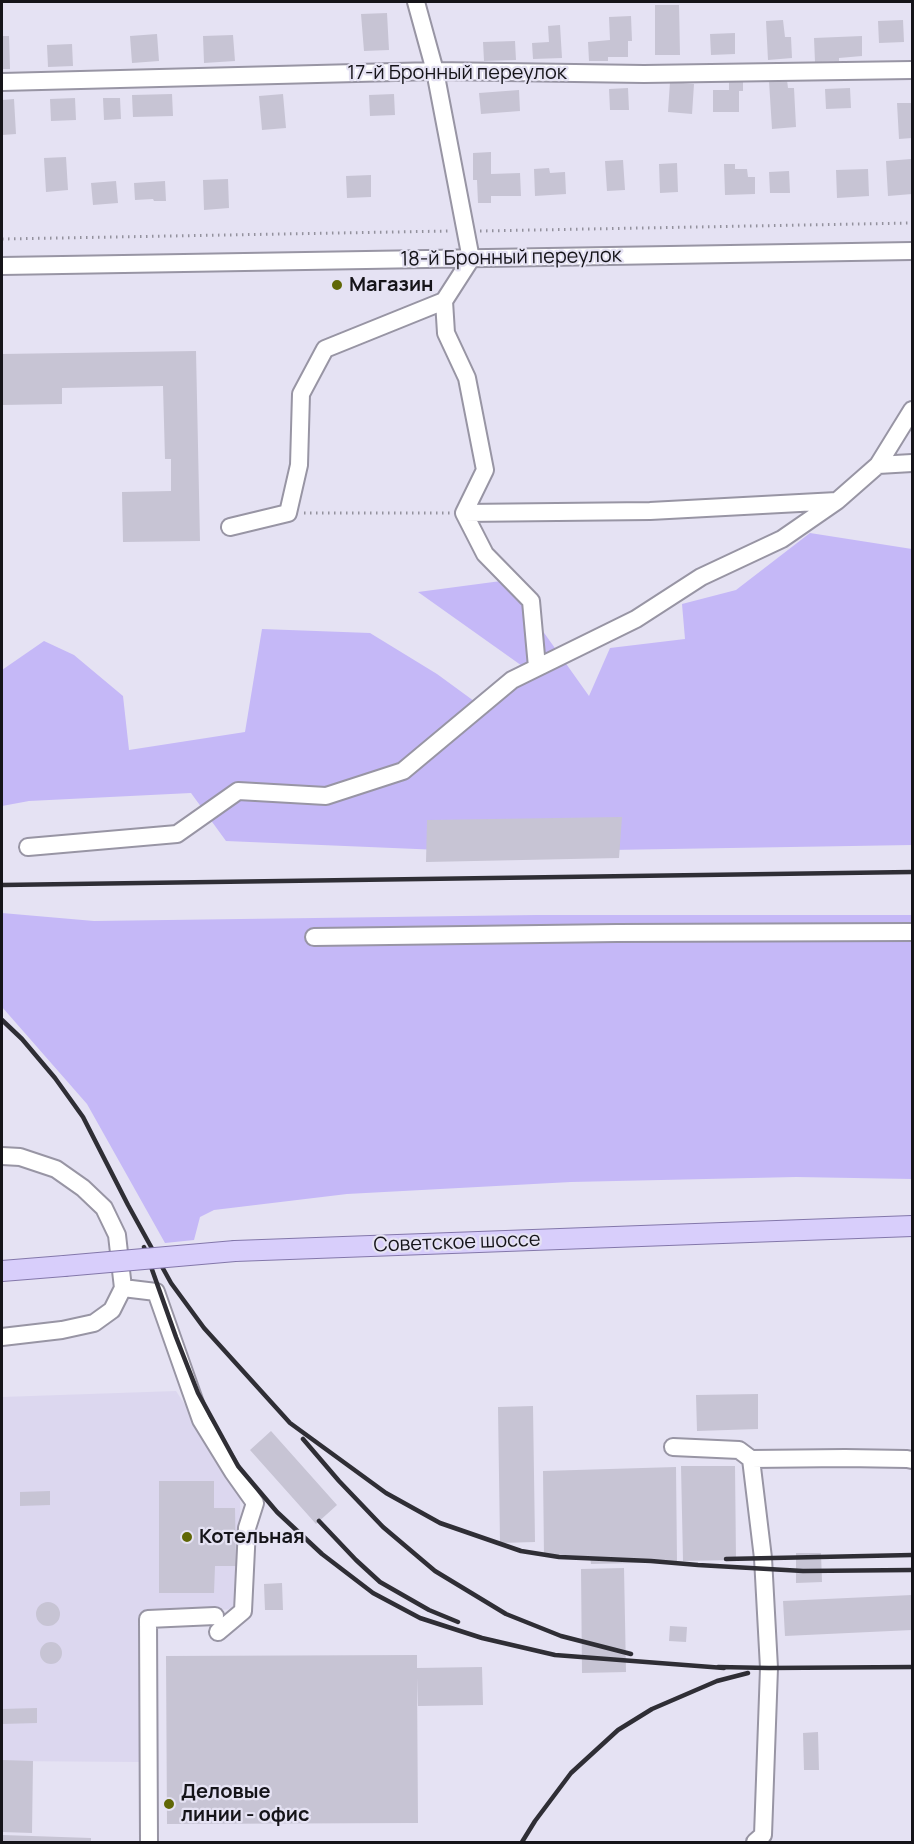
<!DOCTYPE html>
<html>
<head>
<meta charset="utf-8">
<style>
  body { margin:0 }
  #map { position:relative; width:914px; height:1844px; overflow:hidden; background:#e5e2f3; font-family:Manrope,sans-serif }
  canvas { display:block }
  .frame { position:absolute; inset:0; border:3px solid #151419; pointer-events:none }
</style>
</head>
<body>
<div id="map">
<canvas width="914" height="1844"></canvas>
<div class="frame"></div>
</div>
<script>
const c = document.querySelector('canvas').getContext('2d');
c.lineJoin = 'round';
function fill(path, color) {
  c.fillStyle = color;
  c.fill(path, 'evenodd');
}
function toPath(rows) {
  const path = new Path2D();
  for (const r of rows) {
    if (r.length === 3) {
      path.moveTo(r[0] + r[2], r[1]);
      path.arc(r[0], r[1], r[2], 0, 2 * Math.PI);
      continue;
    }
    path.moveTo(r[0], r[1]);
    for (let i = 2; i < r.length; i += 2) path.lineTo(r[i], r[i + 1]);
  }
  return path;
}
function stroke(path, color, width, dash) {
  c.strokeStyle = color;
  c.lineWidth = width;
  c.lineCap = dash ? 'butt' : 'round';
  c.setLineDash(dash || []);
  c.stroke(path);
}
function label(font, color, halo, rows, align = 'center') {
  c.font = font + ' Manrope,sans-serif';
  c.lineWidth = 4.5;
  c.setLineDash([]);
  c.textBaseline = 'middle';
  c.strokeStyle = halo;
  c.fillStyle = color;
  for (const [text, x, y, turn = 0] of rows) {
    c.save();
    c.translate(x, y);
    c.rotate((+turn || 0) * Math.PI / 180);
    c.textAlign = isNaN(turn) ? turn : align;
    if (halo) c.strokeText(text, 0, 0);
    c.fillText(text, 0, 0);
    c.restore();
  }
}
fill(toPath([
  [176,1391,240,1488,241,1588,237,1609,139,1614,139,1762,2,1761,2,1397]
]), '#dcd7ef');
fill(toPath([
  [810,533,912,549,912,845,488,852,226,841,191,793,29,801,2,806,2,670,44,641,74,655,123,696,129,750,245,732,262,629,370,633,437,674,489,712,532,673,418,592,501,581,520,599,589,696,610,648,685,639,682,604,736,590],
  [2,913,94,921,536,915,912,915,912,1179,796,1177,571,1182,347,1194,214,1210,200,1217,194,1240,165,1243,87,1104,2,1007]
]), '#c5b8f7');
fill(toPath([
  [655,5,679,5,680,55,655,55],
  [387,13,389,50,364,51,361,14],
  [631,16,632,41,628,41,628,57,608,57,608,61,589,61,588,42,610,40,609,17],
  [783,20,785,37,791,37,792,58,768,60,766,21],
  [903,20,904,42,879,43,878,21],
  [560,25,562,58,533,59,532,43,549,42,548,26],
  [735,33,735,54,711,55,710,34],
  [157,34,159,61,132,63,130,36],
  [233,35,235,61,204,63,203,36],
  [2,36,9,36,10,69,2,69],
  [862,36,862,56,839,58,839,61,815,62,814,38],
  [515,41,516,60,484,61,483,42],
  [72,44,73,66,48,67,47,45],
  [729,79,743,79,743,91,739,91,739,112,713,112,713,90,729,90],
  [787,80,788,88,794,88,796,127,772,129,769,81],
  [670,82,694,84,692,114,668,112],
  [628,88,629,110,610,110,609,89],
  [850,88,851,108,826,109,825,89],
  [519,90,520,111,481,114,479,93],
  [172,94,173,116,133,117,132,95],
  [283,94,286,128,262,130,259,96],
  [394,94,395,115,370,116,369,95],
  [75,98,76,120,51,121,50,99],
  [103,98,120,98,121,119,104,120],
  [14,99,16,134,2,135,2,100],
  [897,103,912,103,912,138,899,139],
  [491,152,491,174,520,173,521,196,491,196,491,203,478,203,477,180,473,180,473,153],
  [66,157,68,190,46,192,44,158],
  [911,159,912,194,888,196,886,161],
  [623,160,625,190,607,191,605,161],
  [677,163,678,192,660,193,659,164],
  [724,164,735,164,735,169,747,169,748,177,755,177,755,194,725,195],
  [549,168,550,173,565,172,566,194,535,196,534,169],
  [868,169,869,196,837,198,836,170],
  [789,171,790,193,770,193,769,172],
  [371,175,371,197,347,198,346,176],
  [228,179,229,208,204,210,203,180],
  [116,181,118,203,93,205,91,183],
  [165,181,166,201,154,201,153,199,135,200,134,183],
  [196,351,200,541,123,542,122,492,171,491,171,459,165,459,163,386,62,388,62,404,2,405,2,354],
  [622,817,619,858,426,862,427,820],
  [758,1394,758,1429,697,1431,696,1395],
  [533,1406,535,1542,500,1543,498,1407],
  [271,1431,337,1505,316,1524,250,1450],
  [681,1466,735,1466,736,1560,683,1561],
  [676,1467,677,1562,591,1564,590,1556,544,1557,543,1471],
  [159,1481,214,1481,214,1508,235,1508,236,1566,215,1566,214,1593,159,1593],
  [50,1491,50,1505,20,1506,20,1492],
  [796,1553,821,1553,822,1582,796,1583],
  [624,1568,626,1672,582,1673,581,1569],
  [282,1583,283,1610,265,1610,264,1584],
  [912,1595,912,1630,785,1636,783,1601],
  [48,1614,12],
  [670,1626,687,1627,686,1642,669,1641],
  [51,1653,11],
  [417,1655,417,1668,482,1667,483,1705,418,1706,417,1678,418,1823,167,1824,166,1656],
  [37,1708,37,1723,2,1724,2,1709],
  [818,1732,819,1770,804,1770,803,1733],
  [2,1760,33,1761,32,1833,2,1832],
  [2,1835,91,1838,91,1842,2,1842]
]), '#c7c4d4');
const minor = toPath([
  [2,82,435,71,644,74,912,70],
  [2,266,912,251],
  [444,301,446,333,467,378,485,470,464,513,485,554,531,601,537,667],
  [878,465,912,463],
  [464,513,650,511,837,501],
  [230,527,288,513,299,465,301,394,325,349,444,301,471,259,435,71,416,2],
  [28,847,177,834,238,791,326,796,403,771,512,680,636,619,701,577,782,539,837,501,878,465,912,410],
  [314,937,617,933,912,932],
  [2,1156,20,1157,56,1169,83,1188,104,1208,117,1235,123,1288,112,1310,94,1323,62,1330,2,1337],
  [123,1288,156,1292,201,1420,233,1472,255,1503,247,1528,243,1611,218,1632],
  [673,1447,739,1450,751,1459,845,1458,907,1459,912,1460],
  [751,1459,763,1558,769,1668,763,1835,755,1842],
  [149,1842,148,1619,215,1616]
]);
const major = toPath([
  [235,1251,912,1226],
  [2,1271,64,1266]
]);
stroke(minor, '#9895a4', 20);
stroke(major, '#8377aa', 22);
stroke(toPath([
  [480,231,912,223],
  [2,239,450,231],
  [304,513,450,513]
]), '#93919d', 3, [1.5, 4.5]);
stroke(minor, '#fff', 16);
stroke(major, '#d8cefb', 20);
stroke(toPath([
  [2,885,912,872],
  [2,1020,22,1039,55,1078,83,1117,128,1205,171,1283,204,1328,290,1423,386,1493,440,1523,521,1551,559,1557,651,1561,698,1565,803,1571,912,1570],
  [144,1247,176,1337,198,1393,238,1466,277,1512,322,1554,373,1593,420,1618,482,1638,555,1655,724,1668],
  [303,1439,339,1481,383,1527,435,1571,506,1614,561,1636,631,1654],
  [319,1521,356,1560,380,1582,429,1610,458,1622],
  [726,1559,912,1555],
  [718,1667,769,1668,912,1667],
  [522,1842,535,1821,571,1773,618,1730,652,1709,717,1681,748,1673]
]), '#2f2e35', 4.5);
const majorBridge = toPath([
  [64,1266,235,1251]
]);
stroke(majorBridge, '#8377aa', 22, []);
stroke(majorBridge, '#d8cefb', 20);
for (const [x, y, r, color] of [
  [337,285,6,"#606706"],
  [187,1537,6,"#606706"],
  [169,1804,6,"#606706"]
]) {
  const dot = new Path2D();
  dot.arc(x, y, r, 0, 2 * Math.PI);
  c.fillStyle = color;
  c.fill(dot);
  stroke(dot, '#e5e2f3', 2);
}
label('20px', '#151419', '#e5e2f3', [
  ["17-й Бронный переулок",457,73],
  ["18-й Бронный переулок",511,258,-1],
  ["Советское шоссе",457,1243,-2]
]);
label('bold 20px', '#151419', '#e5e2f3', [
  ["Магазин",349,285],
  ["Котельная",199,1537],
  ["Деловые",181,1792],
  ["линии - офис",181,1815]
], 'left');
</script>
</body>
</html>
